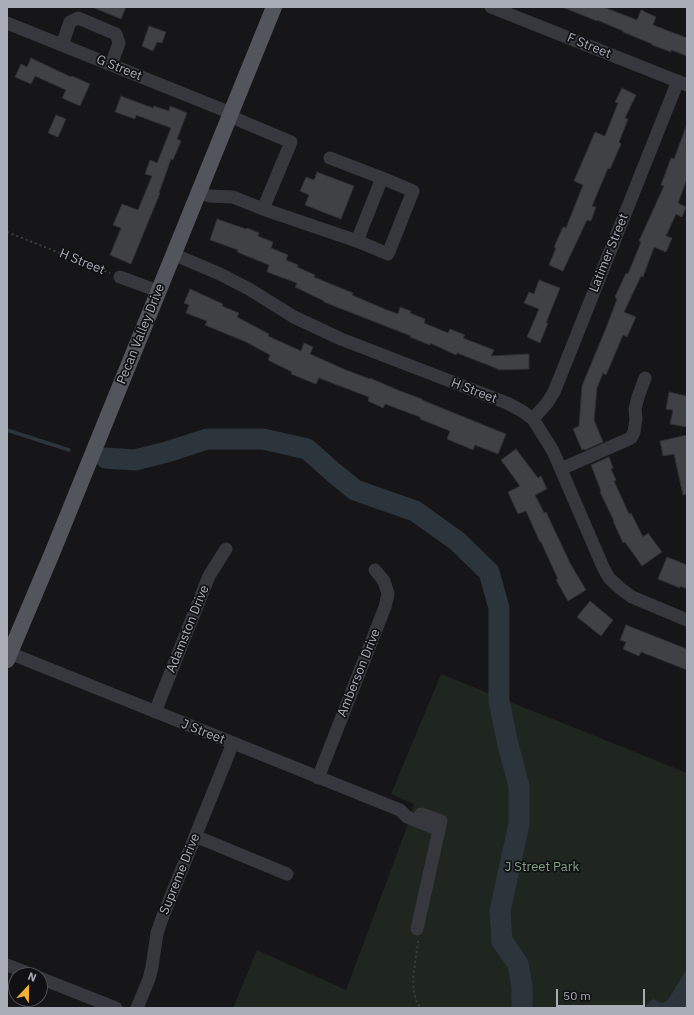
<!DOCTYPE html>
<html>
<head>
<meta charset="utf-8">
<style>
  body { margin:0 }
  #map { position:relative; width:694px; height:1015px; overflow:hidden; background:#161618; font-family:"IBM Plex Sans",sans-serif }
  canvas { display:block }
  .frame { position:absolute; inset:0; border:8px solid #a8adb8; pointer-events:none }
  .north { position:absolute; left:8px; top:967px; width:40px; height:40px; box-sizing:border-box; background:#111113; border:1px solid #4d4f55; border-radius:50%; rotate:22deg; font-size:11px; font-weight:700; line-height:16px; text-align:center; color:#a8adb8 }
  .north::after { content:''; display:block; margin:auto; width:14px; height:18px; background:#f2b134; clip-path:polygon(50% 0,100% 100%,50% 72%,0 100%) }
  .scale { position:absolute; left:556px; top:989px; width:89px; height:18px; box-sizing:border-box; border:2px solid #a8adb8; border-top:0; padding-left:5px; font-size:12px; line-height:14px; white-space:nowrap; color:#a8adb8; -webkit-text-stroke:3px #111113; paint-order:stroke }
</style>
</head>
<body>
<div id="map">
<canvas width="694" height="1015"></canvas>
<div class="frame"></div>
<div class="north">N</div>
<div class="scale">50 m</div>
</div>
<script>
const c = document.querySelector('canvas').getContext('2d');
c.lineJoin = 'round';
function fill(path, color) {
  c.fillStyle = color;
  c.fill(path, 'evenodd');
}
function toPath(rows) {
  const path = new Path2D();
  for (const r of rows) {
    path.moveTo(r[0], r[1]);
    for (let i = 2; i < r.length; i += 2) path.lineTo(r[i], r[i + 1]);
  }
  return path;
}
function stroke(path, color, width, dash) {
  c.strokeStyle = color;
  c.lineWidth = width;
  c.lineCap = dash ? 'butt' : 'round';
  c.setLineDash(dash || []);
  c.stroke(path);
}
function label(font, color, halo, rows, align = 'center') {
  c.font = font + ' "IBM Plex Sans",sans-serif';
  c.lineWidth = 3.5;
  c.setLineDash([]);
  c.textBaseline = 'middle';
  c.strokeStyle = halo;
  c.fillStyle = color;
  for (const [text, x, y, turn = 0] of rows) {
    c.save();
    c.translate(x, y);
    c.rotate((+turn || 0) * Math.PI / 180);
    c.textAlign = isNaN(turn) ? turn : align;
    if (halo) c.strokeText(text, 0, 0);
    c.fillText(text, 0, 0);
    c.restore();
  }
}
fill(toPath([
  [441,674,687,773,687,1008,233,1008,257,950,346,990,408,824,414,804,391,794]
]), '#1e261f');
fill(toPath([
  [687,969,687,1008,643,1008,653,999,662,1003,668,1000]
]), '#2c353c');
stroke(toPath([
  [7,430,69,450]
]), '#2c353c', 3.5);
stroke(toPath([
  [106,458,135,460,167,452,207,439,263,439,307,449,333,472,355,490,415,511,457,541,489,572,499,608,499,701,508,745,519,786,519,824,500,911,502,941,518,964,522,986,522,1008]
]), '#2c353c', 21);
const building = toPath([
  [92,7,126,7,121,19,92,7],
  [562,7,603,7,637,20,641,10,656,17,653,25,687,38,687,56,671,50,671,52,652,45,652,44,623,32,623,31,597,20,597,21,562,7],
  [149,26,166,32,162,43,157,42,153,51,142,46,149,26],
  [31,58,71,77,72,76,90,84,80,106,62,98,66,90,35,76,31,84,15,77,21,64,27,67,31,58],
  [622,88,636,95,625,118,628,119,619,142,621,144,610,169,608,168,592,206,596,207,591,221,587,220,563,271,549,265,556,248,554,247,563,227,566,228,583,185,574,181,595,132,605,136,618,103,615,102,622,88],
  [121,96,153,108,154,106,169,111,170,106,187,113,177,139,181,141,173,160,171,159,159,193,160,193,131,264,110,255,121,228,113,225,122,204,138,210,152,176,145,174,150,160,157,163,171,128,136,115,135,119,115,112,121,96],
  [56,115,66,119,58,137,48,133,56,115],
  [686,127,687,179,678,203,686,207,682,217,676,214,666,236,672,238,666,252,654,247,643,277,641,276,624,312,636,317,627,337,623,335,606,375,603,373,597,388,594,420,603,442,585,450,584,449,582,450,573,429,579,426,582,386,606,328,617,299,615,297,626,273,628,274,641,242,639,241,664,186,661,185,671,158,674,159,686,127],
  [317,172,354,186,341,219,305,205,309,195,300,191,306,177,314,180,317,172],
  [217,219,246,229,247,228,259,233,258,236,273,242,271,248,288,255,286,260,298,265,297,267,315,275,314,277,353,293,352,295,387,310,398,314,400,307,411,311,410,313,425,319,424,323,448,333,450,329,465,335,463,338,494,350,491,356,529,354,529,369,498,370,498,369,457,353,456,355,430,343,430,345,410,337,411,336,324,302,324,301,295,287,297,283,267,272,269,265,237,252,238,250,210,240,217,219],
  [539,280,560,288,546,323,548,323,540,343,527,337,539,309,524,303,529,292,534,294,539,280],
  [190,289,223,304,222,306,239,313,237,317,269,334,268,336,301,351,304,343,313,347,310,354,346,370,370,379,370,378,400,391,422,399,422,400,506,434,498,454,475,445,473,450,447,439,450,431,420,419,420,417,385,404,383,408,368,401,369,397,319,378,316,384,291,374,292,372,268,360,270,355,246,342,205,325,207,321,186,313,189,305,184,303,190,289],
  [669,392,687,396,687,427,670,424,673,410,666,409,669,392],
  [687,435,687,494,683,495,674,454,663,456,660,441,687,435],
  [516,449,538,478,541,476,547,489,535,495,544,513,546,512,570,563,586,590,568,601,556,580,558,579,541,542,540,542,526,511,518,514,508,492,520,486,501,460,516,449],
  [609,457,613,468,611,469,616,480,614,481,629,514,631,513,643,537,648,533,662,552,642,566,625,542,623,543,613,521,614,521,600,492,601,491,591,465,609,457],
  [667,557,687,565,687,589,680,586,680,588,658,579,667,557],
  [590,601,613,620,601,636,577,617,590,601],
  [626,625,687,649,687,670,641,652,639,656,623,649,626,642,620,640,626,625]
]);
fill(building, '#404145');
stroke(building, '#303034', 1);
stroke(toPath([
  [7,232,110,273],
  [418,941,413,978,414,992,417,1003,421,1008]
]), '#3d3f44', 2, [2, 3]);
stroke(toPath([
  [491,7,687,85],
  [7,23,231,113,235,118,241,121,291,142,263,209,233,197,209,196,199,191],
  [62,45,70,22,78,18,116,34,119,43,111,65],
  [263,209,357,241,382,178,330,158],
  [357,241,388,254,413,191,382,178],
  [173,254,220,274,249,289,294,317,341,339,507,403,522,411,533,419,553,451,603,567,609,578,621,589,632,597,687,620],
  [120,277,158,291],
  [533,419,547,403,554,392,678,81],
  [561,469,631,438,634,432,636,419,635,409,638,397,645,378],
  [7,652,400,810,407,817,439,830],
  [155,712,209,576,226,549],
  [318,778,385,607,388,594,384,581,375,570],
  [195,836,287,874],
  [417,929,441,821,421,814],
  [7,965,33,975],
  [40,978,116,1008],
  [137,1008,149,979,152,967,157,933,163,916,233,743]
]), '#37383d', 13);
stroke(toPath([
  [7,660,53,551,274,7]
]), '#53555c', 16);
label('13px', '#a8adb8', '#111113', [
  ["F Street",589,46,22],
  ["G Street",119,68,22],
  ["Latimer Street",609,253,-68],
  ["H Street",82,262,22],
  ["Pecan Valley Drive",141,334,-68],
  ["H Street",474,391,21],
  ["Adamston Drive",188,629,-68],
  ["Amberson Drive",359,673,-68],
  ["J Street",203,732,22],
  ["Supreme Drive",180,874,-68]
]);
label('13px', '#7fa381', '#111113', [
  ["J Street Park",542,867]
]);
</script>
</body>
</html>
